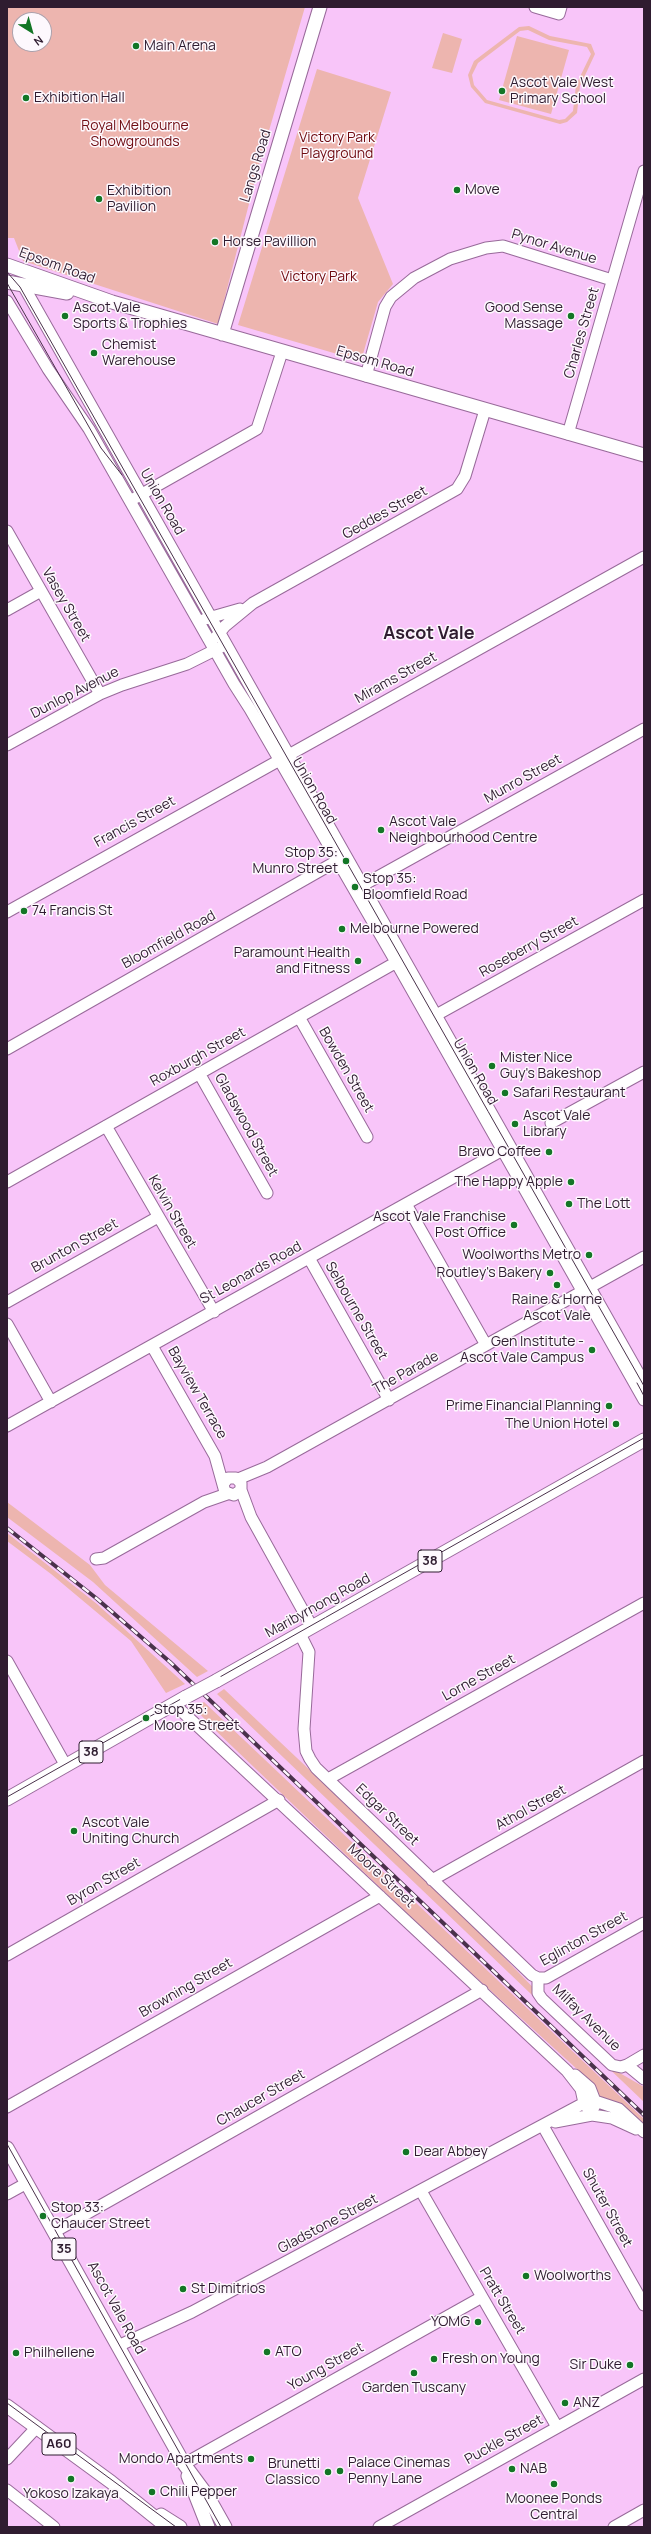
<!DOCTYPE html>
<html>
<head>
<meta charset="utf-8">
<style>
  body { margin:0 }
  #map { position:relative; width:651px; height:2534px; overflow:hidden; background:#f8c5f9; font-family:Manrope,sans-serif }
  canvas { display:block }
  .frame { position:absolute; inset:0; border:8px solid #2f1c30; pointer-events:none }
  .north { position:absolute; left:12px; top:12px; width:40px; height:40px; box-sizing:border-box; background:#fdf8fd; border:1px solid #aba0ab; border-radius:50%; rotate:143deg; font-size:11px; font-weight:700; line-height:16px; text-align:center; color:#2f1c30 }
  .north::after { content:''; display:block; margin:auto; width:14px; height:18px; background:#137626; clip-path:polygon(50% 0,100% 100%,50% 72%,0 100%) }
</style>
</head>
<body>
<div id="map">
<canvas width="651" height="2534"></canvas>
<div class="frame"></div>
<div class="north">N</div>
</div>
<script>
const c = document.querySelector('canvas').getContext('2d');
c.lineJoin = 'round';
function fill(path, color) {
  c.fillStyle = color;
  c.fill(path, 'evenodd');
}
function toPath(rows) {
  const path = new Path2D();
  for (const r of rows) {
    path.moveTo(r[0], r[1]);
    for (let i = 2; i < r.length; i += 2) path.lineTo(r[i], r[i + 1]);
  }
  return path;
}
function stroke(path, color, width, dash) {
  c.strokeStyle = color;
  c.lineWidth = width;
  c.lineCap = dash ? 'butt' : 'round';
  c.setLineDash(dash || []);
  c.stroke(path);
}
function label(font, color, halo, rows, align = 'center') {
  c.font = font + ' Manrope,sans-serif';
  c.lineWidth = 3;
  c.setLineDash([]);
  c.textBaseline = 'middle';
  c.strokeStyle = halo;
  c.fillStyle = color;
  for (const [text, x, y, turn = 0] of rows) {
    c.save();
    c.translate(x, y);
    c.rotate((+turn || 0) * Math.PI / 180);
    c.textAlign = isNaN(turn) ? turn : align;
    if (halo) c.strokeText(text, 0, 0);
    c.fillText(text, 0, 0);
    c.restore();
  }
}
fill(toPath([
  [7,7,305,7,259,165,218,324,23,261,14,238,7,238],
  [20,20,44,20,44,44,20,44],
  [529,26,550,36,591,44,595,54,580,86,577,113,567,122,560,124,485,103,471,87,468,75,474,61,519,27],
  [528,30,549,40,587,47,591,54,576,85,573,111,565,119,559,120,487,100,474,85,472,75,478,63,520,31],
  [443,33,462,39,452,73,432,68],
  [517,36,569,50,551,114,499,100],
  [317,69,391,92,358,198,393,284,378,302,361,361,238,325],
  [7,1502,90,1565,105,1585,208,1671,197,1677,93,1582,7,1517],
  [7,1533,97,1604,185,1684,166,1693,131,1641,51,1574,7,1541],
  [224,1689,460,1912,611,2068,644,2087,644,2102,217,1694],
  [204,1702,644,2119,644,2124,630,2111,600,2099,589,2080,435,1940,214,1729,197,1711,196,1706]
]), '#edb5af');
const minor = toPath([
  [535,7,559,14,561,7],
  [23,285,644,1383],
  [7,301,48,369,89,429,234,684,250,709,396,962,644,1400],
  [366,376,385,307,391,297,414,278,450,259,486,248,503,246,612,280],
  [568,434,644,171],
  [135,498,257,429,282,352],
  [7,531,100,694],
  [7,610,41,591],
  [205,619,240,609],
  [216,637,225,626,253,603,457,489,465,476,485,410],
  [7,745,100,694,122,685,187,664,221,647],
  [356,889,644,729],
  [7,912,644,557],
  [299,1017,367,1137],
  [429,1019,644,900],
  [7,1049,344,857],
  [199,1073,267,1193],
  [551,1123,644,1072],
  [106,1126,214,1312],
  [7,1182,402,959],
  [406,1204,486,1345],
  [309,1258,389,1400],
  [7,1302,158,1217],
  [7,1324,51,1402],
  [152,1346,215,1456,225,1492,234,1495,241,1490,241,1483,236,1478,228,1478,224,1483],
  [7,1426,508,1147],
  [238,1479,267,1467,644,1257],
  [241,1490,251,1517,312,1627],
  [96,1559,104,1558,204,1502,227,1494],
  [300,1634,309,1652,304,1729,306,1751,310,1759,316,1768,532,1975,538,1978,546,1978,644,1923],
  [7,1661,66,1766],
  [174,1704,567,2071,581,2089,584,2103,592,2115],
  [328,1779,644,1603],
  [432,1880,644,1761],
  [7,1955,279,1800],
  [538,1978,538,1993,542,1999,612,2065,621,2067,627,2065,644,2079],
  [627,2065,644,2055],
  [575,2075,590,2088,595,2101,594,2107],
  [7,2107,380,1896],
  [555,2122,592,2115,612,2118,636,2129],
  [543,2126,644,2305],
  [421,2191,557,2427],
  [7,2194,27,2183],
  [54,2232,482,1990],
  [118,2346,192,2312,584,2103,595,2101,619,2109,644,2132],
  [7,2459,37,2427],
  [184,2464,482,2297],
  [7,2490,54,2527],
  [379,2527,644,2379],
  [614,2527,644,2510]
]);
const major = toPath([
  [7,265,112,302,644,455],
  [7,282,67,293],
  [222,334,320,7],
  [216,1681,644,1440],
  [7,1799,186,1697],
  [7,2148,184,2464,207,2495,225,2527],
  [7,2406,111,2482,167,2527],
  [188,2476,208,2527],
  [161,2515,180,2527]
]);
stroke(minor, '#986a9a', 13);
stroke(major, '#986a9a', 15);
stroke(minor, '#fff', 11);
stroke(major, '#fff', 13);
stroke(toPath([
  [7,272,20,287,644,1386],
  [7,283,101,448,122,475],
  [637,1383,644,1396],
  [7,1797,644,1438],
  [7,2144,221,2527],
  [7,2403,176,2527]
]), '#4a324b', 1);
const rail = toPath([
  [7,1528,96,1598,170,1662,644,2115]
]);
stroke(rail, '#4a324b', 4);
stroke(rail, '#fdf8fd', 2.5, [8]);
const majorBridge = toPath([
  [186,1697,216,1681]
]);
stroke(majorBridge, '#986a9a', 15, []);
stroke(majorBridge, '#fff', 13);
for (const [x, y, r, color] of [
  [136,46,4,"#137626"],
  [502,91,4,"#137626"],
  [26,98,4,"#137626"],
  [457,190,4,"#137626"],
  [99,199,4,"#137626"],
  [215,242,4,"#137626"],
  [65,316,4,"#137626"],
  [571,316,4,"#137626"],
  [94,353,4,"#137626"],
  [381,830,4,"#137626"],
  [346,861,4,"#137626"],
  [355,887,4,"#137626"],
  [24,911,4,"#137626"],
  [342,929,4,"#137626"],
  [358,961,4,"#137626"],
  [492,1066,4,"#137626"],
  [505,1093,4,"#137626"],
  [515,1124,4,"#137626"],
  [549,1152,4,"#137626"],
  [571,1182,4,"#137626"],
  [569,1204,4,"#137626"],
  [514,1225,4,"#137626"],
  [589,1255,4,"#137626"],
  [550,1273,4,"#137626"],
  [557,1285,4,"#137626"],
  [592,1350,4,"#137626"],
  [609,1406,4,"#137626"],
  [616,1424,4,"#137626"],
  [146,1718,4,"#137626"],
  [74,1831,4,"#137626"],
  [406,2152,4,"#137626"],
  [43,2216,4,"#137626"],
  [526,2276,4,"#137626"],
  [183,2289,4,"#137626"],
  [478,2322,4,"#137626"],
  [267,2352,4,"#137626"],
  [16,2353,4,"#137626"],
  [434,2359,4,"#137626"],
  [630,2365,4,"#137626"],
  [414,2373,4,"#137626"],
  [565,2403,4,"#137626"],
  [251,2459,4,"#137626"],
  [512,2469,4,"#137626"],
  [340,2471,4,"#137626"],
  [328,2472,4,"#137626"],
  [71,2479,4,"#137626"],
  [554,2484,4,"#137626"],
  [152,2492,4,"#137626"]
]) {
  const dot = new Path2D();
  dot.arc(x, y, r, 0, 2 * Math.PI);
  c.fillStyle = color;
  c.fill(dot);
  stroke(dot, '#fdf8fd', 1.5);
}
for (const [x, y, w] of [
  [430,1561,24],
  [91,1752,24],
  [64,2249,24],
  [59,2444,34]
]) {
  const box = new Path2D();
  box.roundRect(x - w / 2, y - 11, w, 22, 3);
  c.fillStyle = '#fdf8fd';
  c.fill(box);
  stroke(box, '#2f1c30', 1);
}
label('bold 13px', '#2f1c30', null, [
  ["38",430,1561],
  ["38",91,1752],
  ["35",64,2249],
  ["A60",59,2444]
]);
label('14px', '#2f1c30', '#fdf8fd', [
  ["Main Arena",144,46],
  ["Ascot Vale West",510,83],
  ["Primary School",510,99],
  ["Exhibition Hall",34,98],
  ["Move",465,190],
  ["Exhibition",107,191],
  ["Pavilion",107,207],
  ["Horse Pavillion",223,242],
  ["Ascot Vale",73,308],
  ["Sports & Trophies",73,324],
  ["Good Sense",563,308,"right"],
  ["Massage",563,324,"right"],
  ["Chemist",102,345],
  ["Warehouse",102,361],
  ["Ascot Vale",389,822],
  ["Neighbourhood Centre",389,838],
  ["Stop 35:",338,853,"right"],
  ["Munro Street",338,869,"right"],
  ["Stop 35:",363,879],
  ["Bloomfield Road",363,895],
  ["74 Francis St",32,911],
  ["Melbourne Powered",350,929],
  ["Paramount Health",350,953,"right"],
  ["and Fitness",350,969,"right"],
  ["Mister Nice",500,1058],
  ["Guy's Bakeshop",500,1074],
  ["Safari Restaurant",513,1093],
  ["Ascot Vale",523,1116],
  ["Library",523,1132],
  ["Bravo Coffee",541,1152,"right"],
  ["The Happy Apple",563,1182,"right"],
  ["The Lott",577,1204],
  ["Ascot Vale Franchise",506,1217,"right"],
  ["Post Office",506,1233,"right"],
  ["Woolworths Metro",581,1255,"right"],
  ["Routley's Bakery",542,1273,"right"],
  ["Raine & Horne",557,1300,"center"],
  ["Ascot Vale",557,1316,"center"],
  ["Gen Institute -",584,1342,"right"],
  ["Ascot Vale Campus",584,1358,"right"],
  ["Prime Financial Planning",601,1406,"right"],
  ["The Union Hotel",608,1424,"right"],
  ["Stop 35:",154,1710],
  ["Moore Street",154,1726],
  ["Ascot Vale",82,1823],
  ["Uniting Church",82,1839],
  ["Dear Abbey",414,2152],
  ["Stop 33:",51,2208],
  ["Chaucer Street",51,2224],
  ["Woolworths",534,2276],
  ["St Dimitrios",191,2289],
  ["YOMG",470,2322,"right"],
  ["ATO",275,2352],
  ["Philhellene",24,2353],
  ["Fresh on Young",442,2359],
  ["Sir Duke",622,2365,"right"],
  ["Garden Tuscany",414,2388,"center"],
  ["ANZ",573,2403],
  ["Mondo Apartments",243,2459,"right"],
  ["Palace Cinemas",348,2463],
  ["Penny Lane",348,2479],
  ["Brunetti",320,2464,"right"],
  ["Classico",320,2480,"right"],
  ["NAB",520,2469],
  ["Chili Pepper",160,2492],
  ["Yokoso Izakaya",71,2494,"center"],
  ["Moonee Ponds",554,2499,"center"],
  ["Central",554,2515,"center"]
], 'left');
label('14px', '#6f0b11', '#fdf8fd', [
  ["Royal Melbourne",135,126],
  ["Showgrounds",135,142],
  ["Victory Park",337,138],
  ["Playground",337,154],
  ["Victory Park",319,277]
]);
label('14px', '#2f1c30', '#fdf8fd', [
  ["Langs Road",256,166,-73],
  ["Pynor Avenue",554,247,17],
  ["Epsom Road",57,266,20],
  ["Charles Street",582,333,-74],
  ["Epsom Road",375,362,16],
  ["Union Road",162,502,60],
  ["Geddes Street",385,513,-29],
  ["Vasey Street",66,605,60],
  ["Mirams Street",396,678,-29],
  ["Dunlop Avenue",75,693,-27],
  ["Munro Street",523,779,-29],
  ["Union Road",314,791,60],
  ["Francis Street",135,822,-29],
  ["Bloomfield Road",169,940,-29],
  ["Roseberry Street",529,947,-29],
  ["Roxburgh Street",198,1057,-29],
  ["Bowden Street",346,1070,60],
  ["Union Road",475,1072,60],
  ["Gladswood Street",246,1125,61],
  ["Kelvin Street",172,1212,60],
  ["Brunton Street",75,1246,-29],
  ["St Leonards Road",251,1273,-29],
  ["Selbourne Street",356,1311,60],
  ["The Parade",406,1373,-29],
  ["Bayview Terrace",197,1393,60],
  ["Maribyrnong Road",318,1606,-29],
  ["Lorne Street",479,1678,-29],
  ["Athol Street",531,1808,-29],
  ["Edgar Street",387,1815,44],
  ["Moore Street",381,1876,43],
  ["Byron Street",104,1882,-30],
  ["Eglinton Street",584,1939,-29],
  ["Browning Street",186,1988,-30],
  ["Milfay Avenue",586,2018,44],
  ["Chaucer Street",261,2098,-30],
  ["Shuter Street",607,2208,61],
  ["Gladstone Street",328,2224,-28],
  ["Pratt Street",502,2301,59],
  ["Ascot Vale Road",116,2308,61],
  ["Young Street",326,2367,-29],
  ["Puckle Street",504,2440,-29]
]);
label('bold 18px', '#2f1c30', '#fdf8fd', [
  ["Ascot Vale",429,634]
]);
</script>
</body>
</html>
